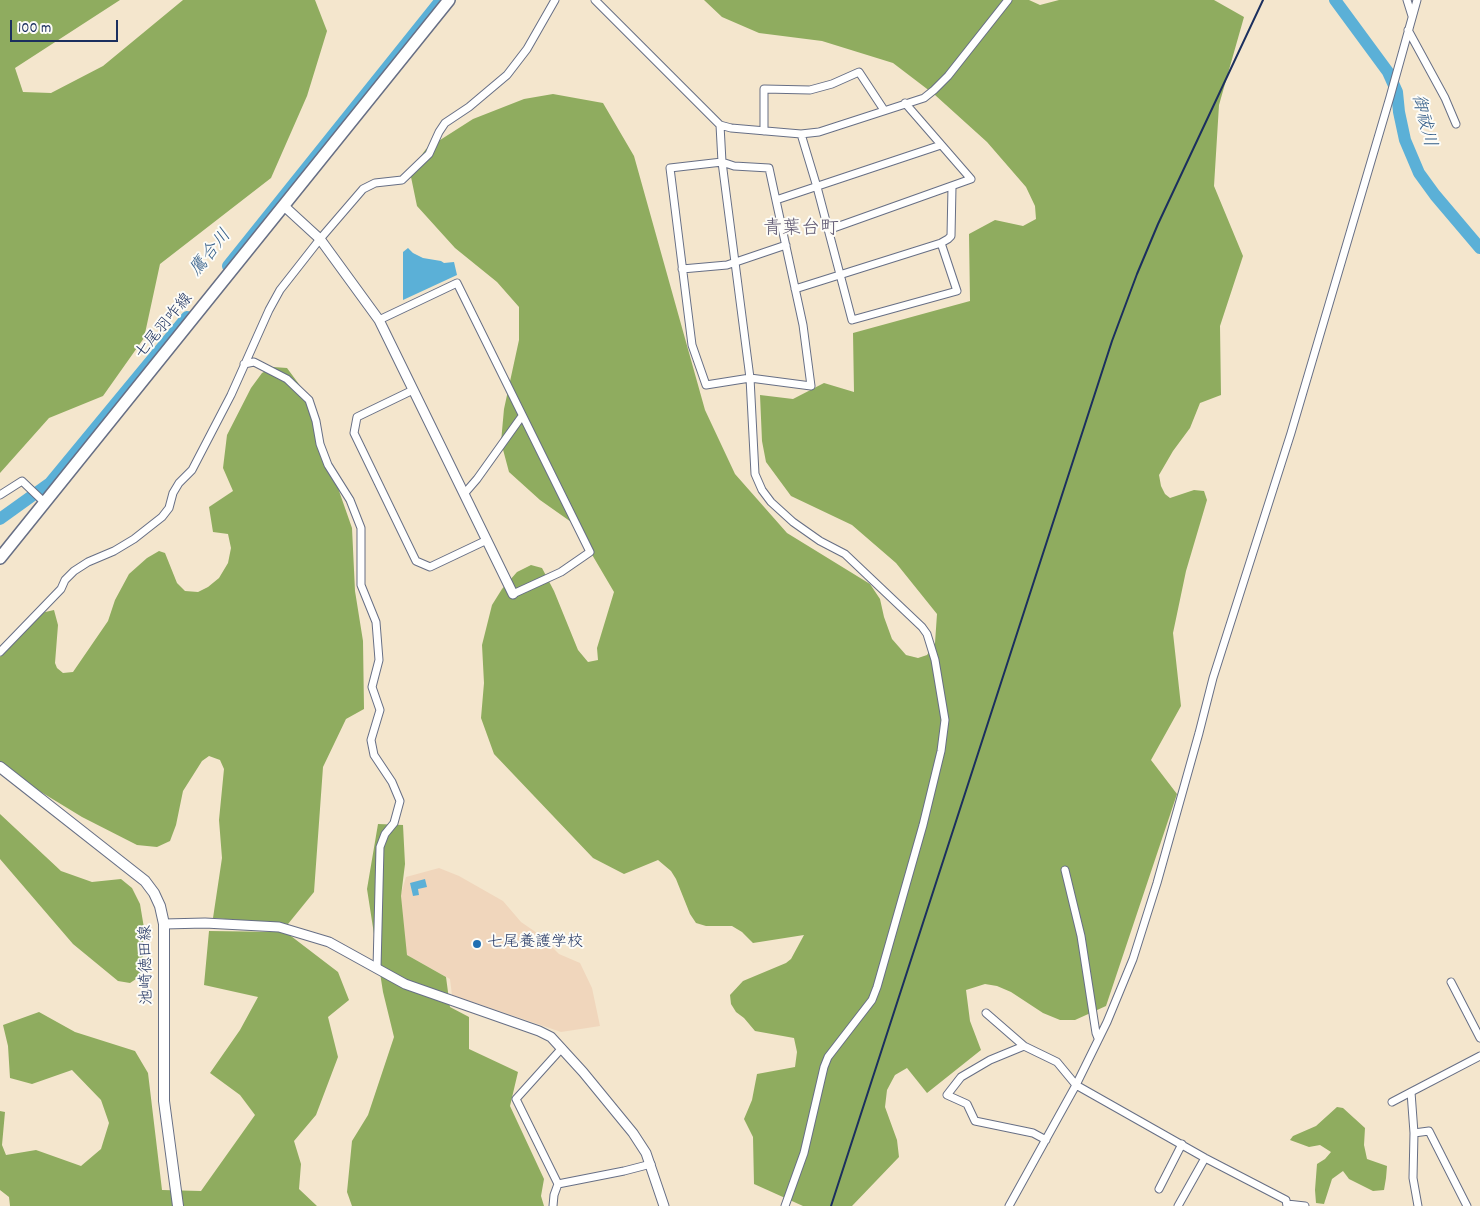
<!DOCTYPE html>
<html>
<head>
<meta charset="utf-8">
<style>
  body { margin:0 }
  #map { position:relative; width:1480px; height:1206px; overflow:hidden; background:#f4e6cd; font-family:Dekko,sans-serif }
  canvas { display:block }
  .scale { position:absolute; left:10px; top:20px; width:108px; height:22px; box-sizing:border-box; border:2px solid #1b2f5e; border-top:0; padding-left:6px; font-size:15px; line-height:18px; white-space:nowrap; color:#1b2f5e; -webkit-text-stroke:4px #fdfcf7; paint-order:stroke }
</style>
</head>
<body>
<div id="map">
<canvas width="1480" height="1206"></canvas>
<div class="scale">100 m</div>
</div>
<script>
const c = document.querySelector('canvas').getContext('2d');
c.lineJoin = 'round';
function fill(path, color) {
  c.fillStyle = color;
  c.fill(path, 'evenodd');
}
function toPath(rows) {
  const path = new Path2D();
  for (const r of rows) {
    path.moveTo(r[0], r[1]);
    for (let i = 2; i < r.length; i += 2) path.lineTo(r[i], r[i + 1]);
  }
  return path;
}
function stroke(path, color, width, dash) {
  c.strokeStyle = color;
  c.lineWidth = width;
  c.lineCap = dash ? 'butt' : 'round';
  c.setLineDash(dash || []);
  c.stroke(path);
}
function label(font, color, halo, rows, align = 'center') {
  c.font = font + ' Dekko,"Klee One",sans-serif';
  c.lineWidth = 4;
  c.setLineDash([]);
  c.textBaseline = 'middle';
  c.strokeStyle = halo;
  c.fillStyle = color;
  for (const [text, x, y, turn = 0] of rows) {
    c.save();
    c.translate(x, y);
    c.rotate((+turn || 0) * Math.PI / 180);
    c.textAlign = isNaN(turn) ? turn : align;
    if (halo) c.strokeText(text, 0, 0);
    c.fillText(text, 0, 0);
    c.restore();
  }
}
fill(toPath([
  [439,868,459,876,503,901,521,922,540,935,559,954,580,963,592,988,600,1026,561,1032,452,995,450,979,407,955,397,907,406,877]
]), '#f0d6bc');
fill(toPath([
  [0,0,120,0,15,68,23,92,51,93,103,66,183,0,315,0,327,31,307,96,271,178,160,264,144,338,103,396,49,418,0,473],
  [704,0,1029,0,1040,5,1059,0,1214,0,1244,17,1219,105,1214,186,1243,256,1220,326,1221,395,1200,403,1190,428,1173,451,1159,475,1161,486,1165,494,1170,498,1194,490,1204,491,1207,500,1186,571,1173,633,1181,706,1151,760,1177,794,1106,1006,1075,1020,1060,1020,1043,1013,1011,992,997,986,985,984,966,990,970,1021,981,1050,927,1093,907,1068,895,1075,887,1090,885,1107,897,1140,899,1157,852,1206,803,1206,754,1184,753,1137,744,1119,752,1100,757,1074,795,1067,797,1052,794,1038,755,1031,744,1018,736,1012,731,1004,730,995,743,981,786,963,791,959,804,935,753,943,742,932,732,926,706,926,696,923,690,914,676,879,671,871,658,860,624,874,593,858,494,754,481,718,484,683,482,645,492,605,502,589,517,572,531,565,542,568,554,591,578,650,588,662,598,660,597,648,614,592,574,524,540,500,509,472,501,442,504,409,519,340,519,307,497,282,455,248,417,206,411,177,413,167,426,149,473,119,524,99,553,94,603,103,634,156,705,410,735,474,787,533,870,584,880,599,884,617,892,639,906,655,918,658,927,655,935,643,937,614,896,563,852,525,791,496,766,462,762,441,760,395,793,399,824,383,854,392,853,333,970,301,969,234,995,220,1023,226,1036,219,1035,206,1026,187,987,142,935,95,893,63,822,41,759,33,722,17],
  [273,367,287,368,304,391,352,528,355,591,363,641,364,709,346,719,323,767,314,892,288,924,213,918,222,858,219,820,224,769,220,760,209,756,202,761,183,791,176,825,170,841,157,847,137,845,82,817,0,767,0,657,31,619,41,613,54,610,58,625,55,663,57,668,63,673,73,672,108,621,115,600,129,574,147,558,159,551,165,553,177,583,185,591,198,592,208,587,219,578,228,563,231,548,228,534,213,532,209,507,233,491,223,468,227,435,251,388,262,373],
  [0,814,61,871,92,882,121,879,132,888,140,904,144,928,142,975,130,983,118,981,73,944,0,859],
  [378,824,403,825,405,864,401,896,407,955,446,977,450,1007,469,1017,469,1049,518,1072,510,1106,544,1179,541,1196,544,1206,352,1206,347,1192,352,1141,368,1115,394,1037,383,992,367,889],
  [209,931,281,932,287,933,338,972,349,1000,328,1017,338,1057,316,1115,294,1141,301,1164,299,1189,317,1206,10,1206,9,1197,0,1190,0,1111,5,1112,2,1145,6,1155,36,1150,81,1166,101,1149,109,1123,101,1100,72,1070,32,1084,10,1078,8,1046,3,1025,39,1012,75,1032,135,1051,148,1073,162,1190,201,1191,255,1115,240,1095,210,1073,240,1030,258,997,204,985],
  [1337,1107,1343,1108,1365,1128,1364,1145,1367,1159,1387,1166,1386,1178,1384,1190,1373,1191,1349,1179,1343,1171,1332,1179,1324,1204,1316,1203,1315,1190,1317,1164,1325,1159,1331,1152,1320,1145,1309,1147,1290,1140,1293,1136,1316,1126]
]), '#8fac5f');
fill(toPath([
  [408,248,413,253,423,258,441,261,444,263,454,262,457,275,403,300,403,252],
  [425,879,427,887,418,889,419,895,413,896,410,883]
]), '#5bb0d7');
stroke(toPath([
  [1335,0,1388,72,1397,92,1399,112,1405,140,1419,173,1435,195,1480,248],
  [228,266,441,0],
  [0,519,50,483,187,317]
]), '#5bb0d7', 12);
const minor = toPath([
  [595,0,720,125,731,128,801,134,819,132,924,98,934,90,948,76,1008,0],
  [1407,0,1412,16],
  [1408,30,1445,98,1456,124],
  [720,125,722,162,750,378,755,474,762,490,771,502,793,522,820,541,845,554,922,627,927,634,935,660,945,720,941,751,923,825,877,987,872,1000,828,1057,824,1067,804,1153,785,1206],
  [764,131,764,89,810,90,832,84,859,72,884,110],
  [801,134,817,187,852,320,957,291,941,243],
  [722,162,734,166,769,168,803,325,811,386,750,378,706,385,692,345,670,168,722,162],
  [776,200,941,145],
  [828,230,971,179,905,103],
  [682,269,727,265,786,245],
  [795,289,941,243,948,239,951,236,952,187],
  [379,320,457,283,590,552,561,572,513,594],
  [244,364,254,362,287,379,309,400,316,421,320,444,328,465,350,500,361,528,361,585,376,622,379,660,372,687,380,710,371,740,374,755,392,782,400,801,394,823,385,834,380,847,377,968],
  [413,390,357,417,354,433,416,561,430,567,487,540],
  [464,494,477,479,522,416],
  [0,495,22,481,44,502],
  [0,652,61,589,65,580,74,571,88,562,114,551,134,539,162,517,169,508,173,493,179,483,192,470,231,395,269,310,280,290,320,239,363,189,375,183,402,180,429,154,439,132,445,123,469,107,507,75,527,49,555,0],
  [1065,870,1081,936,1096,1033,1098,1038],
  [1451,982,1480,1038],
  [986,1013,1024,1046,1057,1062,1076,1085,1205,1158,1286,1200,1287,1206],
  [1024,1046,990,1060,961,1077,947,1095,967,1104,975,1121,1033,1133,1046,1140],
  [1392,1102,1411,1092],
  [1414,1133,1429,1131,1467,1206],
  [558,1184,624,1171,651,1164],
  [1159,1189,1182,1144],
  [1287,1204,1305,1206],
  [553,1206,554,1195,558,1184,516,1099,562,1048],
  [1009,1206,1076,1085,1107,1022,1133,959,1157,883,1199,733,1213,678,1291,433,1390,97,1417,0],
  [1178,1206,1205,1158],
  [1418,1206,1413,1178,1414,1133,1411,1092,1480,1056]
]);
const tertiary = toPath([
  [284,206,320,239,379,320,513,594],
  [164,924,205,923,279,927,329,942,405,984,539,1031,551,1037,583,1072,633,1133,646,1153,664,1206]
]);
const secondary = toPath([
  [0,767,145,881,154,893,160,906,164,924,164,1101,178,1206]
]);
const primary = toPath([
  [0,558,449,0]
]);
stroke(minor, '#676f85', 9);
stroke(tertiary, '#676f85', 11);
stroke(secondary, '#676f85', 12);
stroke(primary, '#676f85', 14);
stroke(minor, '#fff', 7);
stroke(tertiary, '#fff', 9);
stroke(secondary, '#fff', 10);
stroke(primary, '#fff', 11);
stroke(toPath([
  [831,1206,1112,341,1137,274,1158,224,1263,0]
]), '#1b2f5e', 2);
for (const [x, y, r, color] of [
  [477,944,5,"#1f6fb2"]
]) {
  const dot = new Path2D();
  dot.arc(x, y, r, 0, 2 * Math.PI);
  c.fillStyle = color;
  c.fill(dot);
  stroke(dot, '#fdfcf7', 2);
}
label('16px', '#1b2f5e', '#fdfcf7', [
  ["七尾羽咋線",165,327,-50],
  ["池崎徳田線",148,965,-91]
]);
label('16px', '#1b2f5e', '#fdfcf7', [
  ["七尾養護学校",487,944]
], 'left');
label('italic 18px', '#315c88', '#fdfcf7', [
  ["御祓川",1422,121,76],
  ["鷹合川",212,254,-51]
]);
label('19px', '#5f5872', '#fdfcf7', [
  ["青葉台町",801,230]
]);
</script>
</body>
</html>
